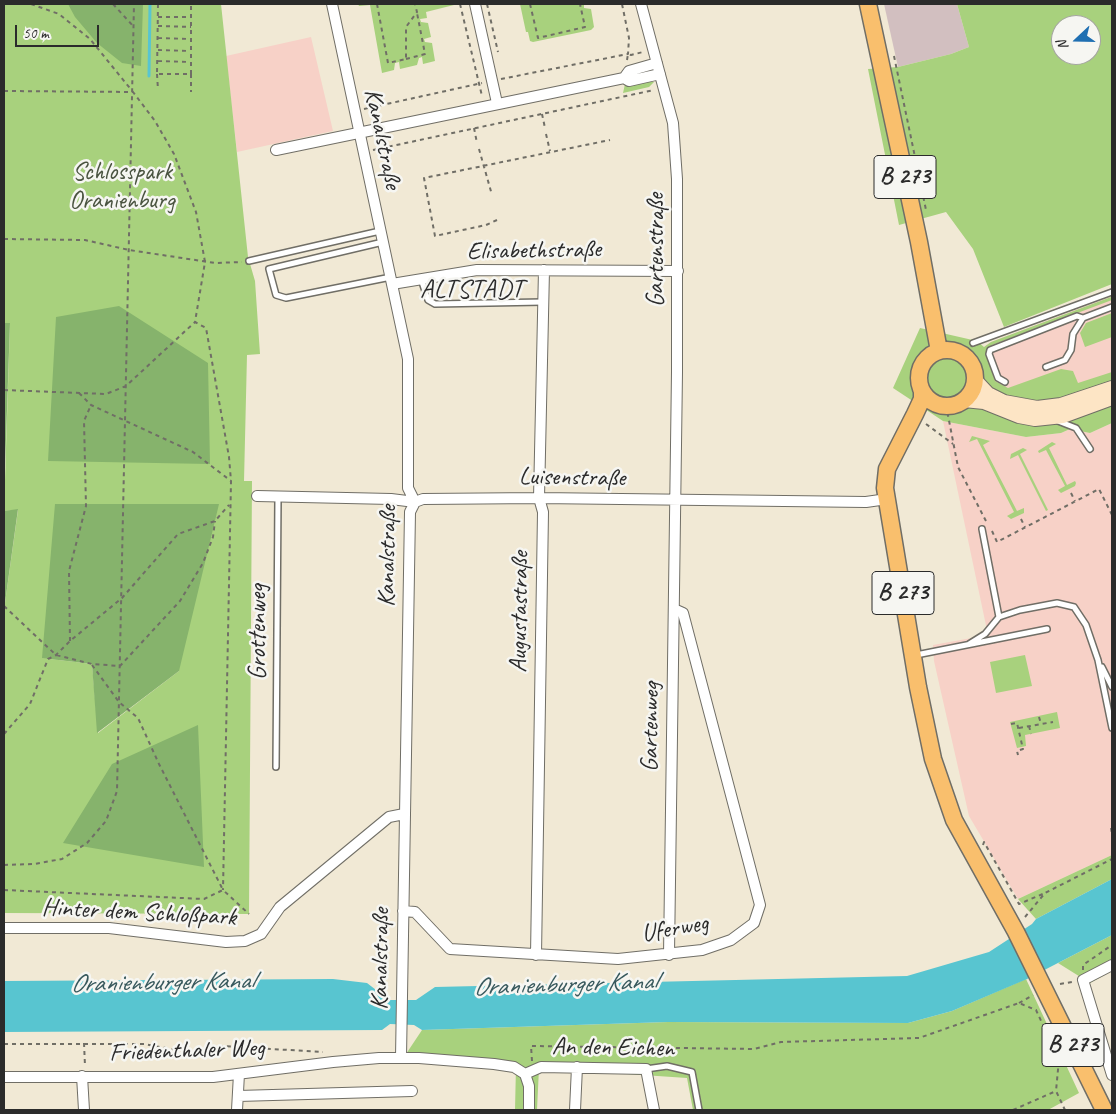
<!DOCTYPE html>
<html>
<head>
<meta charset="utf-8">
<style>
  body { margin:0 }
  #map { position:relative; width:1116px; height:1114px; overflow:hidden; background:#f1e9d5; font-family:Caveat,sans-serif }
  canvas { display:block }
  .frame { position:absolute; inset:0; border:5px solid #2b2b2b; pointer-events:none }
  .north { position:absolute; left:1051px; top:15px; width:50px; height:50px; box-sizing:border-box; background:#f6f6f2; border:1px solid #a5a5a2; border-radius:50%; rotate:249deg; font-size:14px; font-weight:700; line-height:20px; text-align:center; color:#2b2b2b }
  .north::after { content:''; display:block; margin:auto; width:18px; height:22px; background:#1f6fb2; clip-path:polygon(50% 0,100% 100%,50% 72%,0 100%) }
  .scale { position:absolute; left:15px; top:25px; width:84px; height:22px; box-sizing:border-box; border:2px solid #2b2b2b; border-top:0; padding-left:6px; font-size:15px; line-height:18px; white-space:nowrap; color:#2b2b2b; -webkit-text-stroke:4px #f6f6f2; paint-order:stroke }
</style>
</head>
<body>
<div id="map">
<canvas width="1116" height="1114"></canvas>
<div class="frame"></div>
<div class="north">N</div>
<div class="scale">50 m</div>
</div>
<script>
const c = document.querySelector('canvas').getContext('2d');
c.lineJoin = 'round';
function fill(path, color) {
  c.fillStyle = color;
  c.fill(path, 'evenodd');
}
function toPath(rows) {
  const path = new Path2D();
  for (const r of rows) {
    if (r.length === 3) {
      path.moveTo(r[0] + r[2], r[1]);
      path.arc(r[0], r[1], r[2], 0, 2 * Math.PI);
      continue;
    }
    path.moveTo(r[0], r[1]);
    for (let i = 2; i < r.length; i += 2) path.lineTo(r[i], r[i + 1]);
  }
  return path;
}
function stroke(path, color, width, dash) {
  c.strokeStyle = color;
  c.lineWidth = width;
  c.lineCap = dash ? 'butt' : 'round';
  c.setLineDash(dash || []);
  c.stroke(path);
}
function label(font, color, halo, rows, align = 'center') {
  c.font = font + ' Caveat,sans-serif';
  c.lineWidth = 5;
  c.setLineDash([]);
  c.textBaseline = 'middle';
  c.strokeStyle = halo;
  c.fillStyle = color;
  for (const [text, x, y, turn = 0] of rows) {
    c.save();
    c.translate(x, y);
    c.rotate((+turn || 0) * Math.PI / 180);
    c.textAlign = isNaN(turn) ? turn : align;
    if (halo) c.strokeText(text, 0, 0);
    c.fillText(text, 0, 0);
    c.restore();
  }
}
fill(toPath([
  [311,37,333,131,237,152,226,56],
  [1112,296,1112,377,1060,398,993,387,984,347,991,342],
  [943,421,1026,437,1061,433,1070,429,1090,433,1112,423,1112,855,1018,899,969,816,934,661,933,645,988,635]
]), '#f7d1c7');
fill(toPath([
  [884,4,957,4,969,47,951,54,898,67]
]), '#d2bfc0');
fill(toPath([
  [4,4,221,4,248,257,255,281,260,354,247,355,244,481,252,481,249,914,4,913,4,610,18,510,4,511,10,323,4,323],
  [42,658,179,671,98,733,92,664],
  [358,4,458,4,426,12,427,18,420,19,421,22,428,23,431,37,424,39,425,42,432,43,435,61,423,64,422,57,419,58,417,65,400,69,399,62,395,63,394,70,382,73,370,5,359,6],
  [520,4,584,4,584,8,591,9,594,27,591,30,533,42,530,41,528,32,526,32],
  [957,4,1112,4,1112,284,1004,327,973,249,946,212,899,225,868,69,898,67,951,54,969,47],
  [1061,25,1091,25,1091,55,1061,55],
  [647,81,654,82,649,87,623,93,625,84],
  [1111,297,1112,300,992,345,987,350,987,357,995,381,1008,388,1061,369,1073,371,1078,383,1112,372,1112,423,1090,433,1070,429,1061,433,1026,437,943,421,893,388,920,328,977,341,984,347,991,342],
  [1112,313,1112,337,1085,347,1080,333,1086,323],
  [972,436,990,441,983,445,1017,511,1024,508,1024,513,1011,519,1007,516,1014,512,977,439,969,442],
  [1052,442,1056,444,1049,448,1067,485,1075,481,1076,483,1075,486,1061,493,1058,490,1065,486,1046,450,1039,453,1038,451],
  [1023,448,1027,450,1020,454,1048,510,1046,511,1018,455,1010,459,1011,454],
  [1025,655,1032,686,996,693,990,662],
  [1057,712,1060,728,1025,735,1026,746,1017,748,1010,722],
  [1112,855,1112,879,1036,919,1018,899],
  [1112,935,1112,971,1090,983,1058,963],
  [1026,979,1079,1093,1048,1110,693,1110,687,1078,539,1068,537,1110,515,1110,516,1066,400,1063,422,1030,668,1022,908,1023,952,1011]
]), '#a8d17d');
fill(toPath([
  [68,4,143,4,141,66,122,63,97,43,75,17],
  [119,306,208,363,210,464,48,461,56,317],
  [4,323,10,323,5,468,4,468],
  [55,504,219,504,179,671,97,733,92,664,42,658],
  [18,509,4,610,4,511],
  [198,725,204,867,63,843,112,764]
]), '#86b36c');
fill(toPath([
  [1112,879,1112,935,1027,979,952,1011,908,1023,668,1022,422,1030,414,1025,390,1024,382,1030,4,1032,4,981,333,979,367,983,389,1000,416,1000,435,987,907,976,989,952,1032,924,1036,919]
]), '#58c5d0');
stroke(toPath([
  [149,76,150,4]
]), '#58c5d0', 3);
const lane = toPath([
  [383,242,269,269,276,295,286,298,391,277],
  [249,261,380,231],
  [421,279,428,300,435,304,543,302],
  [973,343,1112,292],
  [1046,367,1065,360,1071,350,1073,334,1083,318,1112,307],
  [1005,382,998,378,989,354,990,350,1077,316,1083,318],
  [1058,421,1076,428,1090,449],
  [982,529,999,617],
  [969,644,985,634,999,617,1020,610,1057,603,1074,607,1086,625,1098,660,1112,728],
  [916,655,1047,629],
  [1102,667,1112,687],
  [276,767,278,497],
  [646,1069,667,1066,692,1072,699,1110]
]);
const street = toPath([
  [332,4,408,359,408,488,415,502],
  [475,4,497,103],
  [641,4,673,123,677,179,677,372,669,955],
  [624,78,629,71,657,63],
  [276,150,624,78,629,81,660,74],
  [392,284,477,270,678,271],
  [257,496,391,499,415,502,423,499,539,498,866,502,887,499],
  [403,911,415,912,450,949,618,959,702,950,731,940,754,923,760,905,683,613,674,609],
  [4,928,109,928,226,942,245,941,261,934,280,907,389,817,404,814],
  [536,955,543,512,539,498,544,270],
  [1112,965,1083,980,1112,1075],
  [401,1057,410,512,415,502],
  [525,1074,541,1067,646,1069,654,1110],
  [82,1076,84,1110],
  [4,1077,213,1077,333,1062,379,1058,419,1058,494,1064,514,1067,525,1074,529,1086,529,1110],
  [238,1096,412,1091],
  [237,1110,239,1074],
  [575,1110,577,1067]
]);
const secondary = toPath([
  [974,379,988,394,1004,402,1037,408,1061,405,1112,388],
  [964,400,984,402,1019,416,1035,419,1063,416,1112,398]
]);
const primary = toPath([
  [868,4,919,242,939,351],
  [947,378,28],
  [922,391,922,399,915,414,887,469,885,488,918,687,933,759,954,820,1016,932,1104,1110]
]);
stroke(lane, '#706e66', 8);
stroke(street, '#706e66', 12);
stroke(secondary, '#706e66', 16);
stroke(primary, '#706e66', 19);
stroke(toPath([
  [31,4,59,14,90,39,133,92],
  [113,4,134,27],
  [158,4,157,74,191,74,191,4],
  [377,4,388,63,406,59,406,27,417,12,415,4],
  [460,4,482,96],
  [487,4,498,52],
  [530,4,538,38,585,27,580,4],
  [158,17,191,17],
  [158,26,191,27],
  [158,38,190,39],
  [158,50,190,51],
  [894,56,926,210],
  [406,59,425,54,417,13],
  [627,60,628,54,631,55,643,52],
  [158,61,190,62],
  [157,74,158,90],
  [191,74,191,92],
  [501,79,628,54,629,38,622,4],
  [4,91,133,92,155,121,174,154,196,212,205,262,195,322,206,328,229,457,231,481,223,890],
  [364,109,482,83],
  [542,114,545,128],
  [474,128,477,143],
  [546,134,550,151],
  [479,149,492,195],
  [373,150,654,90],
  [497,220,486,225,435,236,424,178,610,140],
  [4,239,85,240,129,250,215,263,242,262],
  [963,356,968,349],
  [4,390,106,394,126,386,195,322],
  [79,393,91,405,193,452,231,481],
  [946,405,958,467,987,523],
  [926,424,953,444],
  [1071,493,1075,501],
  [1021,519,1025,527],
  [992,531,997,542,1099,489,1112,515],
  [4,606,56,655,92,664,120,666,180,601,203,563,213,537,215,521],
  [70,641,69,571,86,506,84,421,91,405],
  [92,665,119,702,138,718,159,764,222,888],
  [1039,717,1041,724],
  [1011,724,1017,723,1023,749,1017,751,1018,755],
  [1029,726,1031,734],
  [1019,728,1053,722],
  [4,734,30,704,48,659,56,655,70,641,122,598,178,534,215,521,229,505],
  [1111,828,1112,834],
  [983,845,984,842,1019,904,1045,893],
  [4,865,34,864,62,859,87,843,106,821,117,791,134,4],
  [4,890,204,899,223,890,249,914],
  [1025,917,1045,893,1112,859],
  [1083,970,1083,965,1112,945],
  [1060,984,1072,982],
  [1019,1003,1033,995],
  [84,1043,85,1066],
  [4,1044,144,1044,177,1050,200,1051,221,1046,323,1052],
  [532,1061,531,1046,754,1049,781,1042,919,1038,1019,1003,1036,1010,1059,1059,1056,1091,1065,1110],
  [1013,1110,1056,1091]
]), '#706e66', 2, [4, 4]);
stroke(lane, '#fff', 5);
stroke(street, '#fff', 10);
stroke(secondary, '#fde5c5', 14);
stroke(primary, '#f9bf6d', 16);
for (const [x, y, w] of [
  [905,177,62],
  [903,593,62],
  [1073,1045,62]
]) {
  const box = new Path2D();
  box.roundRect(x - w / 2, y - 21.5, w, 43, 4);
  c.fillStyle = '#f6f6f2';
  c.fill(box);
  stroke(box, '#2b2b2b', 1);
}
label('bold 24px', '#2b2b2b', null, [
  ["B 273",905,177],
  ["B 273",903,593],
  ["B 273",1073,1045]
]);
label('25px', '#2b2b2b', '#f6f6f2', [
  ["Kanalstraße",382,139,78],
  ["Gartenstraße",656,250,-90],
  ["Elisabethstraße",534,251,-1],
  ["Luisenstraße",572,478,1],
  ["Kanalstraße",388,556,-89],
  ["Augustastraße",520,612,-89],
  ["Grottenweg",258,632,-90],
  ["Gartenweg",651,727,-89],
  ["Hinter dem Schloßpark",139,913,3],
  ["Uferweg",675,929,-10],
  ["Kanalstraße",381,959,-89],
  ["An den Eichen",613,1048,1],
  ["Friedenthaler Weg",187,1051,-2]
]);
label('25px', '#4a5440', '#f6f6f2', [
  ["Schlosspark",122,172],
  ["Oranienburg",122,201]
]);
c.letterSpacing = '1px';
label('26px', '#2b2b2b', '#f6f6f2', [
  ["ALTSTADT",472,290]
]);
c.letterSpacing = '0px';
label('italic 26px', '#38595d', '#f6f6f2', [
  ["Oranienburger Kanal",162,983,-1],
  ["Oranienburger Kanal",565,985,-2]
]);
</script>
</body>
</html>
